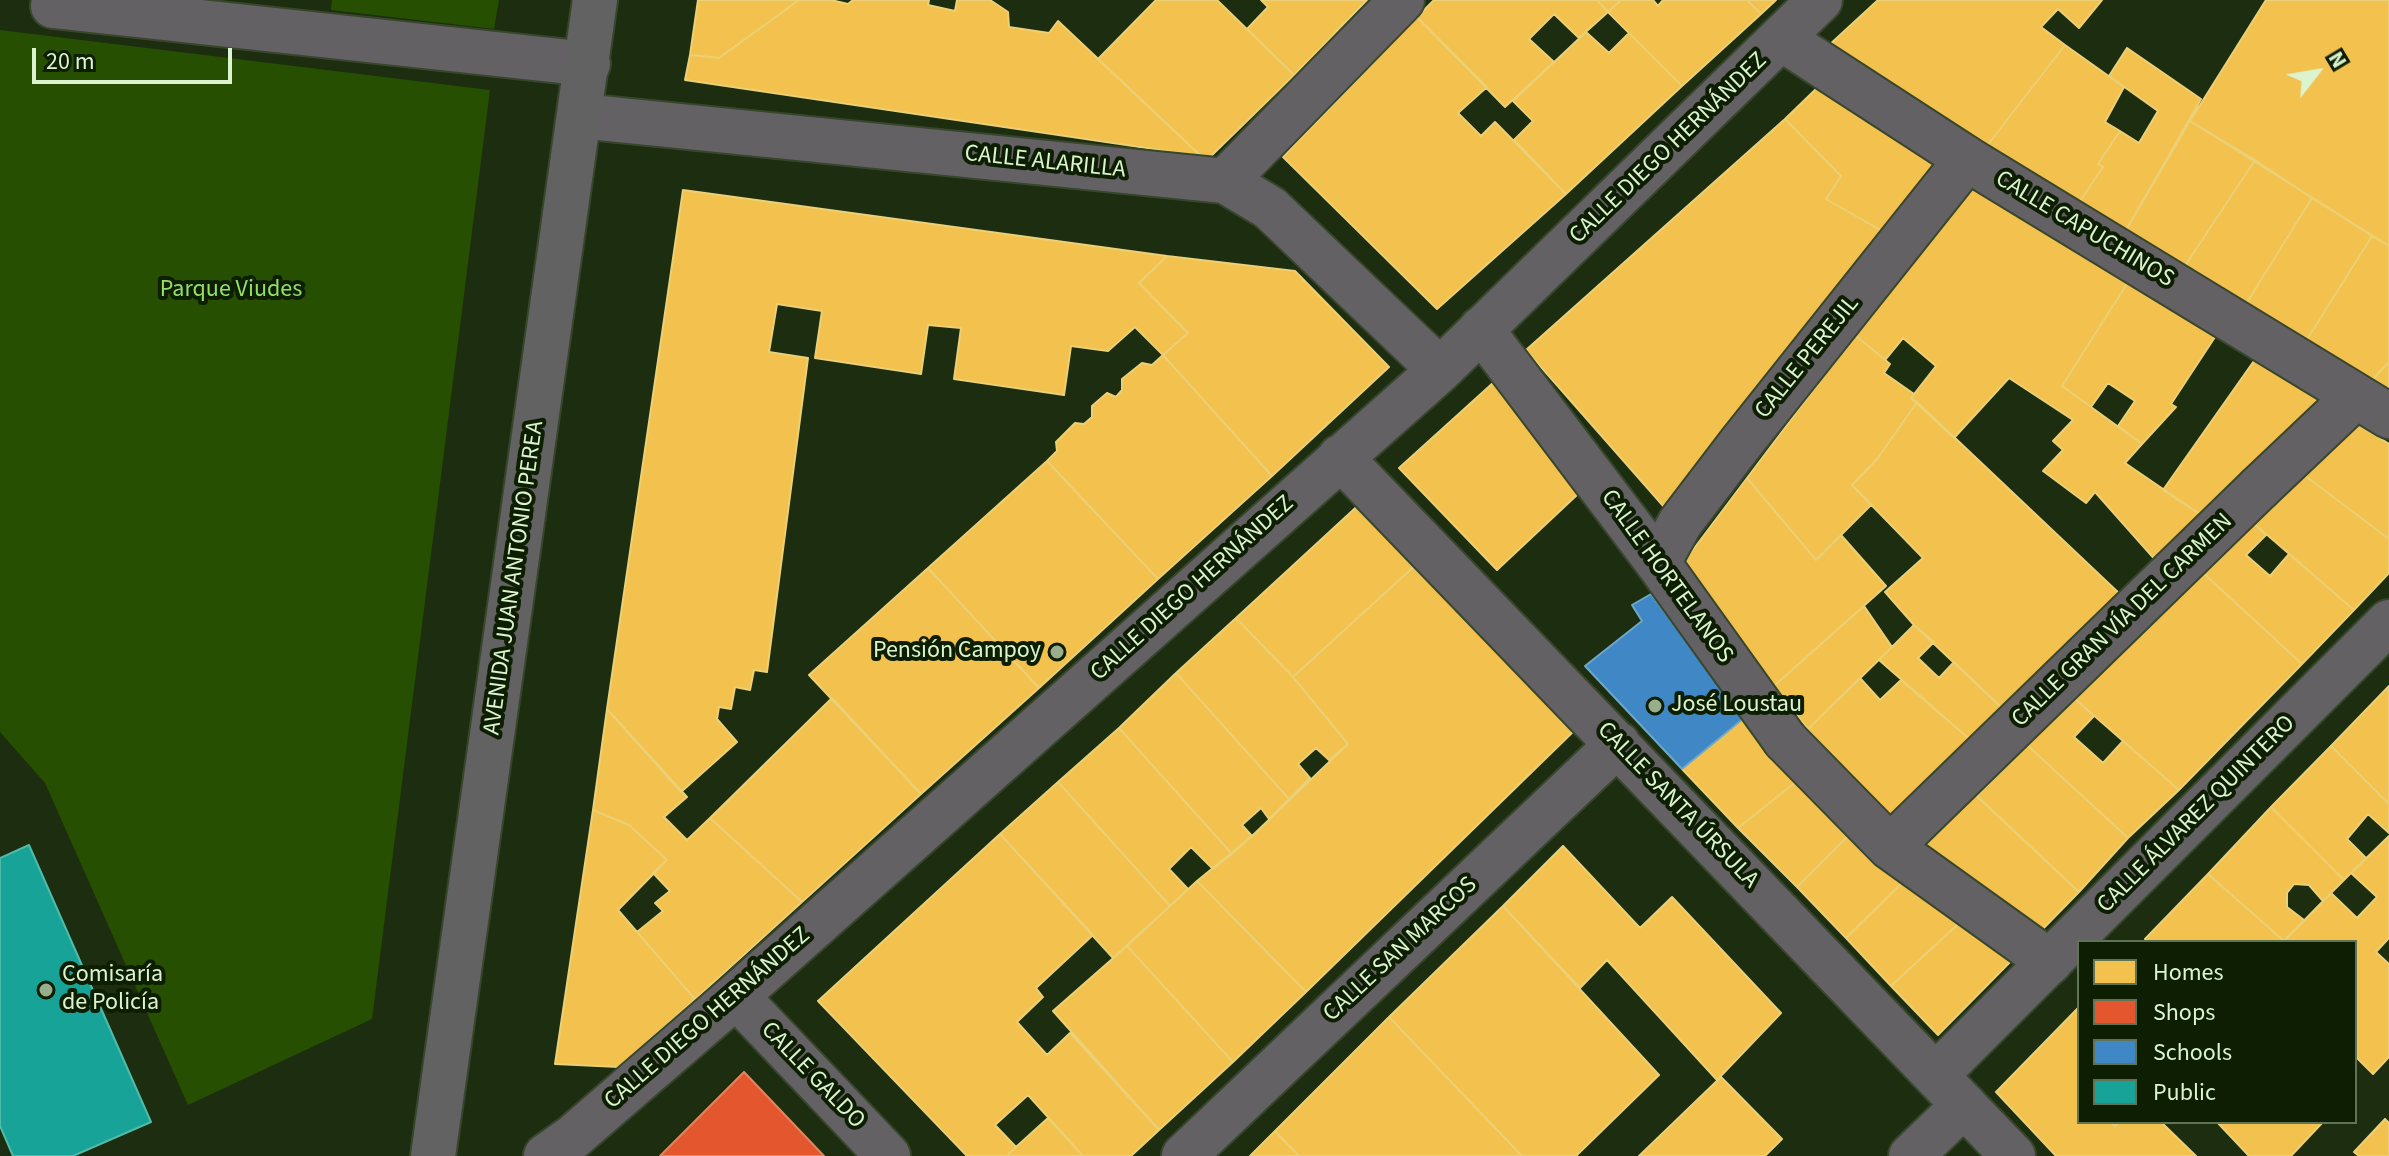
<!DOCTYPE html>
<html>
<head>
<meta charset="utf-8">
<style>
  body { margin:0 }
  #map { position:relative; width:2389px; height:1156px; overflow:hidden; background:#1c2d10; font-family:"Source Sans 3",sans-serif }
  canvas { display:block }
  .legend { position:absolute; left:2077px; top:940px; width:280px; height:184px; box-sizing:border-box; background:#0d1e03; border:2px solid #5f7455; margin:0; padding:10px 14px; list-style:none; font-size:24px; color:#dbf4cf }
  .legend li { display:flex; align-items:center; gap:16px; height:40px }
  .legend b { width:40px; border:2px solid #5f7455 }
  .north { position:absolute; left:2277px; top:32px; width:80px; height:80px; -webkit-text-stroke:6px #0d1e03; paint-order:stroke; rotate:59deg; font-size:22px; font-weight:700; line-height:32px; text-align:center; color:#dbf4cf }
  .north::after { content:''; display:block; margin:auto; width:28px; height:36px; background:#dbf4cf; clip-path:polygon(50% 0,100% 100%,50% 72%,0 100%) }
  .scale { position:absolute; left:32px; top:48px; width:200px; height:36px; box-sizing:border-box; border:4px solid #dbf4cf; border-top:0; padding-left:10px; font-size:24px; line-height:28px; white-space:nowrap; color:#dbf4cf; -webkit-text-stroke:6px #0d1e03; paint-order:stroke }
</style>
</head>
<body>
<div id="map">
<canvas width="2389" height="1156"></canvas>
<ul class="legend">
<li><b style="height:22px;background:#f2c14e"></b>Homes</li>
<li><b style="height:22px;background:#e4572e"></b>Shops</li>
<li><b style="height:22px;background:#3f88c5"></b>Schools</li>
<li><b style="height:22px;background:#17a398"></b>Public</li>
</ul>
<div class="north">N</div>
<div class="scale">20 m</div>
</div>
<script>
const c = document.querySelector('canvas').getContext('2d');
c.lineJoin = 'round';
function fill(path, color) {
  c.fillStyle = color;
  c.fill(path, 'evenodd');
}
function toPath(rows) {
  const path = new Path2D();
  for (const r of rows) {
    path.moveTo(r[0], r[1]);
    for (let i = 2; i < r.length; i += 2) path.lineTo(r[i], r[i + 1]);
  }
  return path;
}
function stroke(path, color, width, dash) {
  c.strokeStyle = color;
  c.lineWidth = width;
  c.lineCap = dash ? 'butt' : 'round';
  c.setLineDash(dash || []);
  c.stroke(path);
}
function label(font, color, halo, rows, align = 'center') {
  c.font = font + ' "Source Sans 3",sans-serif';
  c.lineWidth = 8;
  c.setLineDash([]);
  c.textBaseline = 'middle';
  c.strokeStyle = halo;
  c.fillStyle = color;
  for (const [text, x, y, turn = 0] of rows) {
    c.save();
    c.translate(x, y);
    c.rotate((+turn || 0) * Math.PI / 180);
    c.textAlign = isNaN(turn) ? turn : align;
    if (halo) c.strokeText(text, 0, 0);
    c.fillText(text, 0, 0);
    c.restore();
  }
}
fill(toPath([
  [332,0,499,0,494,29,331,10],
  [0,30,490,90,372,1019,188,1105,45,783,0,732]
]), '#264f02');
const homes = toPath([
  [698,0,799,0,719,58,690,55,698,0],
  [799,0,831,0,848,4,853,0,929,0,928,5,955,11,957,0,990,0,1008,12,1009,27,1049,33,1058,21,1201,156,685,80,690,55,719,58,799,0],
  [1156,0,1217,0,1294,75,1206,161,1098,59,1156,0],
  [1261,0,1367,0,1294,75,1247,29,1268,7,1261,0],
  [1434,0,1597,0,1608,12,1579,38,1554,14,1529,39,1554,62,1505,107,1417,17,1434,0],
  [1597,0,1621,0,1608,12,1597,0],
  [1621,0,1653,0,1658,6,1663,0,1747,0,1761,14,1682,86,1608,12,1621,0],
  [1747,0,1776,0,1761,14,1747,0],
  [1878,0,2102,0,2079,28,2058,9,2041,27,2065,45,1986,147,1827,47,1878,0],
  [2266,0,2389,0,2389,246,2190,121,2266,0],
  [1417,17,1487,87,1458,113,1481,136,1495,122,1566,194,1437,309,1283,157,1417,17],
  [1586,32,1609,53,1629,33,1682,86,1566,194,1514,140,1533,121,1513,101,1586,32],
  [2065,45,2124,87,2105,122,2120,131,2098,164,2103,167,2080,201,1986,147,2065,45],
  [2127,48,2201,99,2126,230,2080,201,2103,167,2098,164,2120,131,2139,143,2158,111,2109,76,2127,48],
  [1817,88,1938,167,1889,235,1826,199,1841,176,1785,119,1817,88],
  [1785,119,1841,176,1826,199,1889,235,1672,516,1526,350,1785,119],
  [2190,121,2255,160,2185,266,2126,230,2190,121],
  [2255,160,2312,198,2246,304,2185,266,2255,160],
  [1973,182,2130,279,2062,386,2142,444,2125,463,2204,517,2158,563,2095,492,2086,503,2043,471,2063,450,2053,441,2073,420,2009,378,1954,438,1911,398,1936,366,1903,338,1885,360,1855,335,1973,182],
  [683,190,1167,256,1139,283,1188,333,1163,355,1135,327,1108,351,1071,346,1064,395,954,379,961,328,928,325,921,374,815,358,822,311,777,304,769,352,808,358,767,672,754,670,750,690,735,687,731,709,719,707,717,719,737,742,681,792,607,709,683,190],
  [2312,198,2372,236,2306,341,2246,304,2312,198],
  [2372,236,2389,246,2389,362,2371,381,2306,341,2372,236],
  [1167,256,1295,271,1389,367,1272,476,1163,355,1188,333,1139,283,1167,256],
  [2130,279,2217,334,2171,404,2176,407,2142,444,2118,426,2135,401,2108,383,2091,407,2062,386,2130,279],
  [1855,335,1890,364,1884,373,1914,394,1911,398,1917,402,1878,458,1852,485,1871,505,1816,560,1747,478,1855,335],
  [1163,355,1272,476,1158,579,1047,461,1057,451,1056,442,1075,423,1084,424,1092,417,1092,406,1107,393,1116,397,1122,390,1122,379,1142,363,1152,365,1163,355],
  [2256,358,2321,399,2204,517,2163,490,2256,358],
  [2389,362,2389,392,2371,381,2389,362],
  [1494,382,1578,494,1497,570,1399,468,1494,382],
  [1917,402,2122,596,2005,711,1914,625,1885,592,1923,558,1852,485,1878,458,1917,402],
  [2351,420,2389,444,2389,539,2300,472,2351,420],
  [1047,461,1158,579,1039,688,928,568,1047,461],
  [2300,472,2389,539,2389,573,2354,610,2250,520,2300,472],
  [1747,478,1816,560,1841,535,1886,586,1774,686,1680,567,1747,478],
  [1364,500,1420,561,1293,677,1236,618,1364,500],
  [2250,520,2266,535,2246,555,2270,576,2289,554,2354,610,2302,664,2200,570,2250,520],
  [1420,561,1578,727,1306,992,1197,881,1252,836,1348,744,1293,677,1420,561],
  [928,568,1039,688,921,794,809,675,928,568],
  [2200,570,2302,664,2179,790,2074,698,2200,570],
  [1864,606,1892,647,1808,729,1774,686,1864,606],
  [1236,618,1293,677,1348,744,1329,760,1316,748,1298,764,1310,778,1289,799,1176,673,1236,618],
  [1914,625,1934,642,1918,658,1939,678,1954,662,2005,711,1974,743,1879,660,1914,625],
  [1176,673,1289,799,1269,819,1261,808,1242,825,1252,836,1232,854,1119,728,1176,673],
  [1860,678,1880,700,1901,680,1974,743,1885,827,1808,729,1860,678],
  [2389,686,2389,804,2331,746,2389,686],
  [832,698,921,794,802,902,710,818,832,698],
  [2074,698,2094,716,2074,737,2103,763,2123,741,2179,790,2128,838,2027,745,2074,698],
  [607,709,687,797,664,817,687,840,710,818,802,902,695,999,637,932,663,911,655,903,670,891,653,873,667,860,629,825,593,810,607,709],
  [1744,718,1797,781,1738,828,1682,769,1744,718],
  [1119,728,1232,854,1213,869,1191,847,1169,869,1188,889,1170,906,1058,782,1119,728],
  [2027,745,2128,838,2079,892,1977,796,2027,745],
  [2331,746,2389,804,2389,833,2368,814,2347,839,2366,858,2344,880,2271,807,2331,746],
  [1797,781,1855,829,1797,887,1738,828,1797,781],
  [1058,782,1170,906,1113,958,1000,834,1058,782],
  [1967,787,2079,892,2033,939,1909,852,1967,787],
  [2271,807,2344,880,2323,901,2309,885,2294,884,2287,893,2287,907,2304,920,2284,941,2208,874,2271,807],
  [593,810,629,825,667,860,618,910,695,999,619,1067,555,1064,593,810],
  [1855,829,1910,875,1846,938,1797,887,1855,829],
  [1000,834,1093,935,1036,988,1043,997,1017,1022,1047,1055,1070,1033,1159,1130,1131,1156,1083,1156,1028,1095,995,1125,1016,1147,1007,1156,967,1156,818,1001,1000,834],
  [2389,836,2389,938,2376,952,2389,964,2389,1057,2373,1074,2355,1056,2355,942,2284,941,2331,893,2357,918,2377,897,2351,873,2389,836],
  [1563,846,1640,928,1672,897,1781,1013,1717,1080,1607,960,1580,988,1503,906,1563,846],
  [2208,874,2284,941,2285,942,2148,942,2145,939,2208,874],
  [1910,875,1968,915,1891,986,1846,938,1910,875],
  [1197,881,1306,992,1233,1062,1127,946,1197,881],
  [1503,906,1659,1075,1576,1156,1522,1156,1389,1017,1503,906],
  [1968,915,2019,953,1938,1035,1891,986,1968,915],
  [1127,946,1233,1062,1159,1130,1053,1011,1127,946],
  [2079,1007,2079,1122,2111,1122,2115,1126,2119,1122,2161,1122,2196,1156,2056,1156,1996,1092,2079,1007],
  [1389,1017,1522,1156,1299,1156,1275,1131,1389,1017],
  [1721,1077,1782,1139,1765,1156,1639,1156,1721,1077],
  [1048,1118,1083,1156,1007,1156,1016,1147,1048,1118],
  [2385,1119,2389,1123,2389,1156,2359,1156,2354,1152,2385,1119],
  [2217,1122,2323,1122,2291,1156,2249,1156,2217,1122],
  [1275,1131,1299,1156,1250,1156,1275,1131]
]);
fill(homes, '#f2c14e');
stroke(homes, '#ebd075', 2);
const shops = toPath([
  [744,1072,824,1156,660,1156,744,1072]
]);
fill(shops, '#e4572e');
stroke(shops, '#e1865e', 2);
const schools = toPath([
  [1651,594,1744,718,1682,769,1585,666,1642,621,1632,605,1651,594]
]);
fill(schools, '#3f88c5');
stroke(schools, '#6ea8c8', 2);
const public = toPath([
  [29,845,151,1122,73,1156,13,1156,0,1126,0,858,29,845]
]);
fill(public, '#17a398');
stroke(public, '#52bba8', 2);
const pedestrian = toPath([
  [1658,563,1680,523,1741,443,1967,159],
  [1785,740,1890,847,2050,962],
  [1890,847,2259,488],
  [1911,1156,1964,1105]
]);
const minor = toPath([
  [53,6,588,64],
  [1782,39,1967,159,2389,416],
  [580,116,1225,181,1270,208,1440,370],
  [1225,181,1402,0],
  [1481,329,1658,563,1785,740],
  [1340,457,2013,1156],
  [2259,488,2356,396],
  [736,996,888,1156],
  [1936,1075,2389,622],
  [546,1156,573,1137,736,996,1440,370,1820,0],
  [1184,1156,1618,744]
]);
const secondary = toPath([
  [433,1156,595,0]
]);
stroke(pedestrian, '#38462d', 48);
stroke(minor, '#38462d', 48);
stroke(secondary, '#38462d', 48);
stroke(pedestrian, '#646165', 44);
stroke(minor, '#646165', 44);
stroke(secondary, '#636263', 44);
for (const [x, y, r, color] of [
  [1057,652,8,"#98ae8c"],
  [1655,706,8,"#98ae8c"],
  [46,990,8,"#98ae8c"]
]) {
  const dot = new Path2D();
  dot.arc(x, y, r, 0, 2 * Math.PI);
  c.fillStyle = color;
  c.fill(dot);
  stroke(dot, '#0d1e03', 3);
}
label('24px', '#dbf4cf', '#0d1e03', [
  ["CALLE DIEGO HERNÁNDEZ",1669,149,-44],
  ["CALLE ALARILLA",1045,163,6],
  ["CALLE CAPUCHINOS",2084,230,31],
  ["CALLE PEREJIL",1808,358,-51],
  ["CALLE HORTELANOS",1666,577,54],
  ["AVENIDA JUAN ANTONIO PEREA",515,578,-82],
  ["CALLE DIEGO HERNÁNDEZ",1193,589,-42],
  ["CALLE GRAN VÍA DEL CARMEN",2123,621,-44],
  ["CALLE SANTA ÚRSULA",1677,806,46],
  ["CALLE ÁLVAREZ QUINTERO",2197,815,-45],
  ["CALLE SAN MARCOS",1401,950,-43],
  ["CALLE DIEGO HERNÁNDEZ",708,1019,-41],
  ["CALLE GALDO",812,1076,46]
]);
label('24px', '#94e066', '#0d1e03', [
  ["Parque Viudes",231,291]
]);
label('24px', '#dbf4cf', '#0d1e03', [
  ["Pensión Campoy",1041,652,"right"],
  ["José Loustau",1671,706],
  ["Comisaría",62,976],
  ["de Policía",62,1004]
], 'left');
</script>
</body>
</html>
